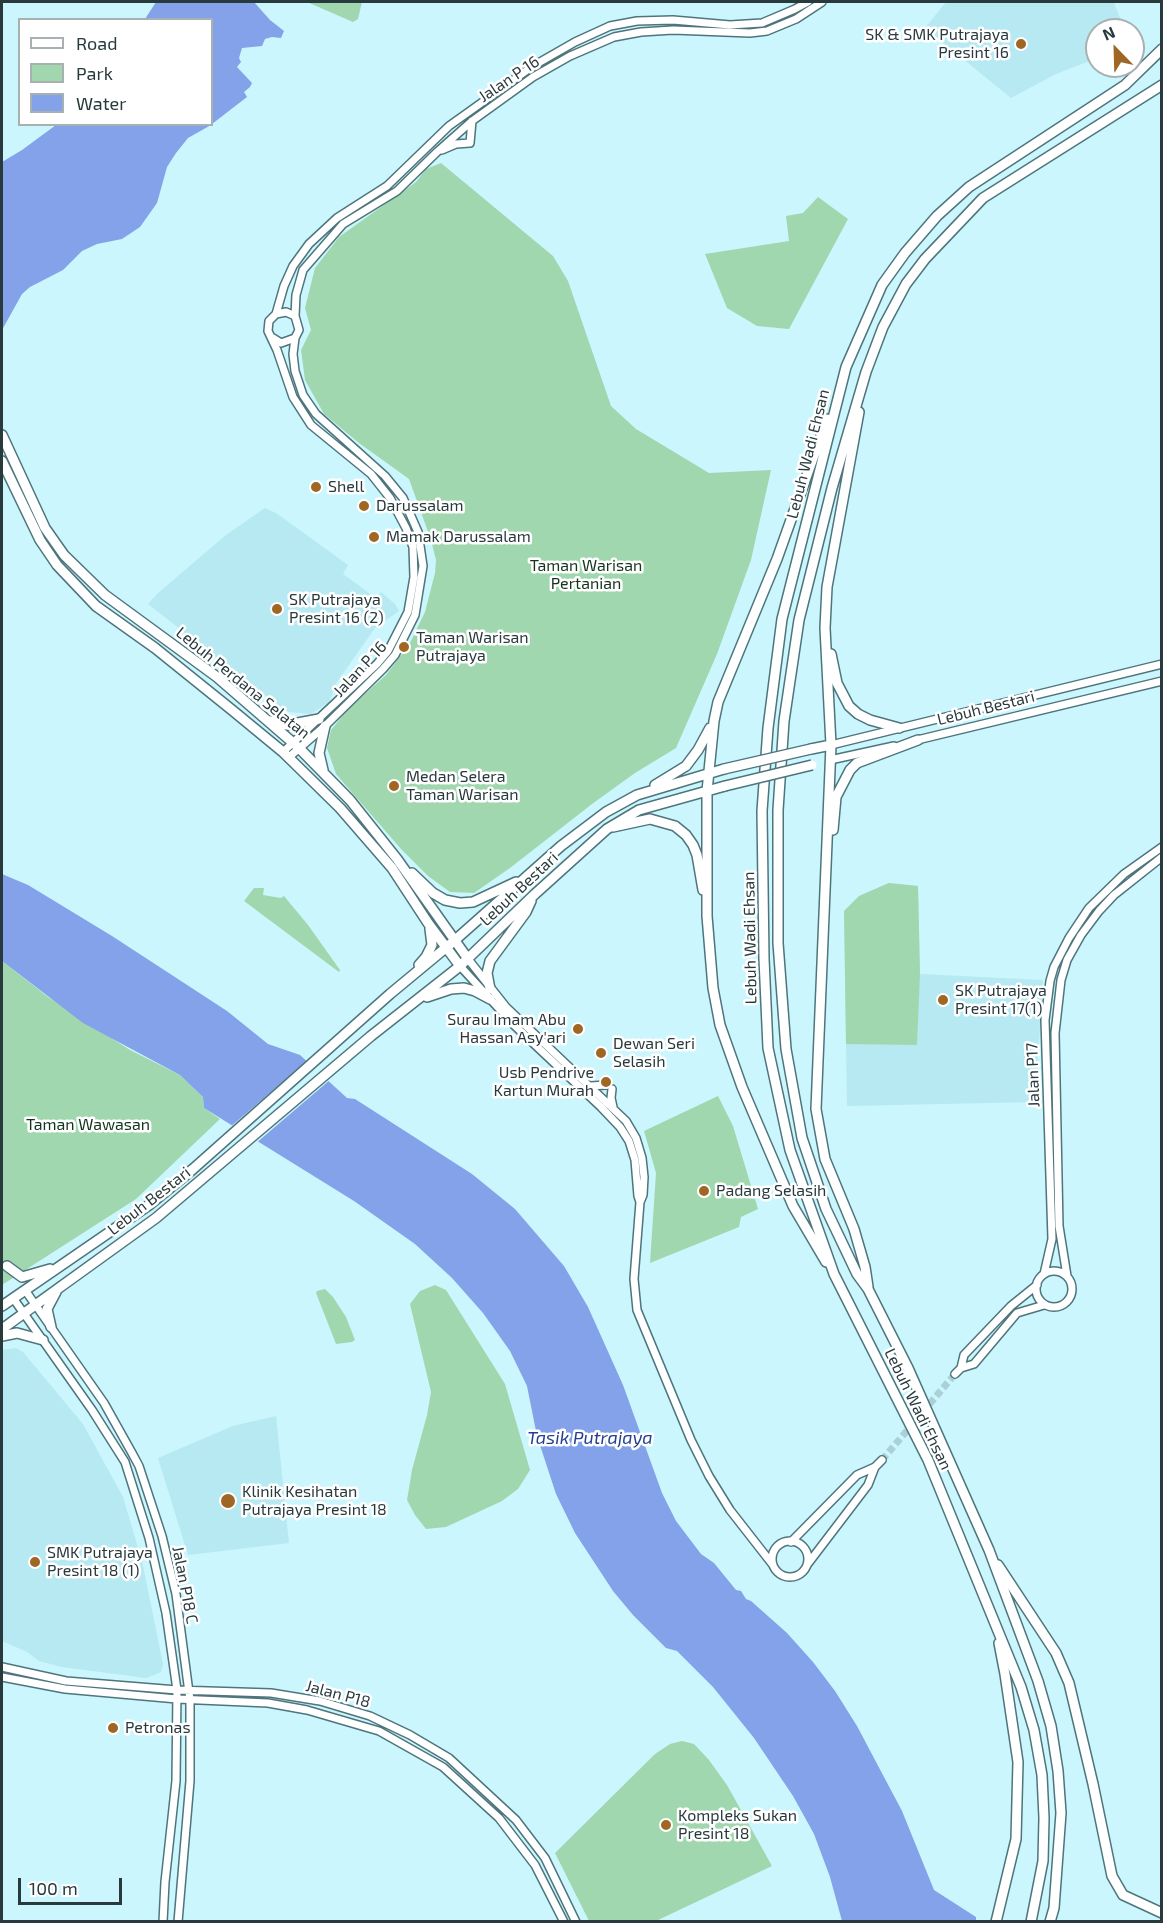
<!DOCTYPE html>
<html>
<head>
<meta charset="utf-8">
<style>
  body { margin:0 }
  #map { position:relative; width:1163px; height:1923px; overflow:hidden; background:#cbf6fd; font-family:"Exo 2",sans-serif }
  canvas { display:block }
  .frame { position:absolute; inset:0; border:3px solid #293a3d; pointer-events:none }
  .legend { position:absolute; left:18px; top:18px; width:195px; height:108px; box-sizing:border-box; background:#fff; border:2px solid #a9b0b1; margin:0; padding:8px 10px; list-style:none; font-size:18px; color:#293a3d }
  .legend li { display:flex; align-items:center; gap:12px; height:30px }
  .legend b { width:30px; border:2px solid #a9b0b1 }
  .north { position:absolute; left:1085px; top:18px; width:60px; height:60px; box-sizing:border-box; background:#fff; border:2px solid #a9b0b1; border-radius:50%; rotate:337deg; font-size:16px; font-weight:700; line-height:24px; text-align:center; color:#293a3d }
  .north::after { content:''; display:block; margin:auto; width:21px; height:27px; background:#9f6624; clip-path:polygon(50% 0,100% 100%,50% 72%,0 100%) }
  .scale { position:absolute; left:18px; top:1878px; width:104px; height:27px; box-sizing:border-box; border:3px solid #293a3d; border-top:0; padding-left:8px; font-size:18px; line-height:21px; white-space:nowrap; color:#293a3d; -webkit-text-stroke:4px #fff; paint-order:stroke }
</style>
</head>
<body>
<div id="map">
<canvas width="1163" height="1923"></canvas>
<div class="frame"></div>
<ul class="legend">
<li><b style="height:8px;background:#fff"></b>Road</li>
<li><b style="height:16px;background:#a1d7ae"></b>Park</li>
<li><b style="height:16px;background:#83a2ea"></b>Water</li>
</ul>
<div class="north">N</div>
<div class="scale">100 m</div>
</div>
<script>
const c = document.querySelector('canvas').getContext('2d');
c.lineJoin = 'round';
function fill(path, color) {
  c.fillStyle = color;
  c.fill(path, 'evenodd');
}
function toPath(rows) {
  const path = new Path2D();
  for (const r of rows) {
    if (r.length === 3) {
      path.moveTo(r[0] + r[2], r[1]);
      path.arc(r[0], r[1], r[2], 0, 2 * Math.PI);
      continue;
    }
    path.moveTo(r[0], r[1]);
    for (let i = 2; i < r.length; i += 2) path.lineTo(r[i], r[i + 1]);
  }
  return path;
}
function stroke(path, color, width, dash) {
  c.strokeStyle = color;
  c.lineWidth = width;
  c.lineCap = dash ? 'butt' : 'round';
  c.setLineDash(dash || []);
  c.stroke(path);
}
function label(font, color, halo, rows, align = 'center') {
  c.font = font + ' "Exo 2",sans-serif';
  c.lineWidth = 5;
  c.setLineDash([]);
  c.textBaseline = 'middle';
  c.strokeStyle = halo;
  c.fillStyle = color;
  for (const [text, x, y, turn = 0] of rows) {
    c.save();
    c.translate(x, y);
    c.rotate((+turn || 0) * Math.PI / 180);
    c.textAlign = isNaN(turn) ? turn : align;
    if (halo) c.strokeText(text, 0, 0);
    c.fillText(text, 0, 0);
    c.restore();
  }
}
fill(toPath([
  [946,2,1116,2,1114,3,1125,30,1097,30,1097,58,1056,74,1011,98,925,28],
  [265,508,276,513,348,565,343,574,376,598,381,592,395,604,399,611,375,628,337,682,329,702,311,714,289,712,281,708,148,604,158,593,226,535],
  [889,883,918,886,920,974,1043,980,1035,1102,847,1106,844,911,859,896],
  [16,1348,23,1352,83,1424,123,1497,142,1561,163,1664,161,1672,154,1675,146,1678,62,1667,39,1661,27,1652,2,1641,2,1350],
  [276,1416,289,1543,188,1555,158,1458,233,1426]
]), '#b6e9f1');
fill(toPath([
  [307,2,362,2,358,19,353,22],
  [441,163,553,256,568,281,611,406,636,429,709,473,771,470,751,560,717,654,676,748,635,773,592,804,510,868,474,893,450,892,428,876,401,849,336,774,327,748,331,730,347,710,386,675,409,645,425,612,435,573,436,560,431,540,409,479,359,443,324,414,305,380,301,350,311,330,305,308,315,268,339,237,416,182,426,169],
  [818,197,848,219,789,329,757,326,727,308,705,254,789,241,786,216,803,213],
  [889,883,918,886,920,974,917,1045,846,1044,844,911,859,896],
  [254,888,264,888,263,895,281,898,284,896,308,925,340,970,339,972,244,901],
  [2,961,48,997,130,1050,180,1075,203,1097,204,1108,220,1119,136,1199,2,1285],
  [718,1096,733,1126,758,1209,741,1217,739,1227,650,1263,656,1173,644,1131],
  [435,1285,446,1290,505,1384,530,1470,518,1489,502,1501,446,1527,426,1529,415,1515,407,1500,412,1470,427,1415,431,1392,410,1304,420,1291],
  [325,1289,333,1297,346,1317,355,1340,352,1342,336,1344,316,1293,317,1291],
  [682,1741,694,1744,709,1760,727,1785,772,1866,656,1921,589,1921,555,1853,655,1754,670,1744]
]), '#a1d7ae');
fill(toPath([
  [156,2,254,2,270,20,284,31,281,38,272,37,265,39,262,46,242,48,239,58,241,62,237,67,252,83,250,87,244,92,247,97,212,124,212,20,145,19],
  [56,125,211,125,188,138,176,153,167,167,157,203,140,227,122,239,97,244,82,251,63,270,30,287,22,294,2,330,2,162,22,150],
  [2,874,28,885,112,936,227,1011,268,1044,300,1055,347,1098,355,1099,472,1174,515,1209,564,1266,588,1307,623,1385,662,1493,676,1521,701,1554,714,1563,736,1590,741,1591,746,1599,751,1601,787,1633,813,1662,835,1691,857,1726,902,1811,934,1890,976,1917,976,1921,842,1921,830,1877,814,1834,793,1796,754,1738,713,1687,677,1651,666,1648,633,1615,613,1591,575,1533,556,1494,537,1436,527,1386,510,1351,483,1313,452,1278,415,1244,354,1201,204,1108,203,1097,180,1075,83,1023,2,961]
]), '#83a2ea');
fill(toPath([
  [309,1059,331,1079,255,1144,229,1128]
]), '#cbf6fd');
stroke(toPath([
  [882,1460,955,1374]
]), '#abd0d7', 7, [7, 3.5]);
const minor = toPath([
  [442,150,456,144,470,143,472,121],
  [276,314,286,312,295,316],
  [273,338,281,343,295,338],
  [913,741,1162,681],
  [831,745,1162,664],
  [283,752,377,664,388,651,408,612,414,577,413,547,406,528,390,498,371,474,311,425,293,397,277,350,268,331,269,321,276,314,284,286,293,266,309,244,337,218,387,186,449,126,533,66,575,42,610,26,637,21,673,20,730,25,762,23,795,9,808,2],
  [288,758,325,726,383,669,395,655,415,615,423,566,418,532,403,498,385,476,316,414,303,395,295,371,293,354,295,338,299,330,295,316,296,295,303,270,343,224,397,191,437,152,472,121,533,77,570,56,614,37,641,32,673,30,750,33,767,31,796,19,822,2],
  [830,760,894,746],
  [468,959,506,1007,626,1121,636,1138,642,1158,644,1177,643,1195,640,1202],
  [460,966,514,1025,601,1107,620,1127,629,1141,635,1160,638,1196,640,1202,634,1279,637,1310,691,1440,709,1476,730,1510,773,1565],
  [591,1086,606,1085],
  [612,1089,611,1098,613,1107],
  [1054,1289,18],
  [1044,1274,1052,1239,1045,1020,1050,981,1054,967,1069,938,1089,908,1124,874,1162,847],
  [1067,1276,1059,1226,1055,1033,1061,980,1067,960,1081,935,1099,911,1114,895,1162,857],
  [25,1290,104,1403,132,1453,139,1466,162,1536,176,1594,190,1700,190,1781,178,1922],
  [13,1298,92,1410,125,1462,149,1538,166,1613,177,1690,176,1781,165,1882,163,1922],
  [961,1368,974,1364,1017,1313,1044,1305],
  [955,1374,961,1368,964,1355,1011,1306,1037,1285],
  [790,1559,18],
  [791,1542,857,1475,875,1467],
  [807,1565,868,1485,875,1467,882,1460],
  [2,1667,66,1681,177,1690,271,1693,320,1701,370,1716,410,1735,449,1758,516,1820,545,1858,576,1922],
  [2,1677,65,1689,177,1699,268,1703,307,1710,379,1731,443,1767,499,1818,535,1865,564,1922]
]);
const major = toPath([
  [859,412,827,587,825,628,831,745,816,1109,825,1159,854,1229,865,1267,868,1287],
  [2,435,45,528,64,555,105,595,217,677,299,748,350,800,397,859,468,959],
  [2,461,40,540,57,565,96,606,155,648,232,710,283,752,340,808,392,868,428,923,460,966],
  [831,654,837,683,849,706,858,714,870,720,899,728],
  [270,721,287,725,319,719],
  [811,749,831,745],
  [323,770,319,753,325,726],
  [655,785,686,766,698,750,710,728],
  [613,827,650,819,675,826,686,835,693,845,697,855,703,890],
  [833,830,836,797,850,770,857,763,918,740],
  [412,873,433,893,445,900,460,903,473,902,516,882],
  [419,965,426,957,432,945,430,929],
  [490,989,487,973,490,961,526,912,531,901],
  [427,997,451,989,464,988,475,991,490,999],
  [826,1262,793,1206,742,1087,720,1025,713,988,707,916,707,791,714,721,718,702,777,559,827,419],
  [7,1266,22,1277,50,1269],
  [2,1306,149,1205,193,1169,390,994,454,941,561,846,606,812,637,795,724,769],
  [51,1327,47,1309,56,1292],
  [2,1329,156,1218,371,1036,460,966,535,894,607,829,639,810,725,786],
  [2,1336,17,1333,43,1340],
  [998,1565,1056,1653,1069,1683,1093,1784,1112,1876,1123,1895,1162,1913],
  [996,1922,1016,1839,1018,1762,1005,1674,999,1643],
  [1031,1922,1043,1861,1044,1818,1042,1775,1034,1730,1021,1687,928,1460,834,1274,790,1150,768,1048,764,959,762,811,768,728,782,619,846,367,882,285,905,253,937,216,969,187,1125,85,1162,49],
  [1050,1922,1054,1908,1061,1813,1058,1771,1051,1726,1038,1681,989,1550,908,1368,868,1289,857,1274,826,1209,802,1138,786,1049,778,943,778,810,784,721,799,620,832,488,866,372,883,327,906,284,925,259,983,198,1162,85]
]);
stroke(minor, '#4e757c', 10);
stroke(major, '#4e757c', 12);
stroke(minor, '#fff', 7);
stroke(major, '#fff', 9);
const majorBridge = toPath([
  [724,769,811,749],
  [725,786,812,765]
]);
stroke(majorBridge, '#4e757c', 12, []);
stroke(majorBridge, '#fff', 9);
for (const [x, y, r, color] of [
  [1021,44,6,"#9f6624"],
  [316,487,6,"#9f6624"],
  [364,506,6,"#9f6624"],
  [374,537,6,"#9f6624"],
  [277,609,6,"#9f6624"],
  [404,647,6,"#9f6624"],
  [394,786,6,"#9f6624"],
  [943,1000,6,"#9f6624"],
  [578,1029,6,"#9f6624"],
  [601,1053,6,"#9f6624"],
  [606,1082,6,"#9f6624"],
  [704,1191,6,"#9f6624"],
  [228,1501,8,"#9f6624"],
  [35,1562,6,"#9f6624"],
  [113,1728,6,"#9f6624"],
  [666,1825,6,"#9f6624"]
]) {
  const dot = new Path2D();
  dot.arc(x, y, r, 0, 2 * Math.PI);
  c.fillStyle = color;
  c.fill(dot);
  stroke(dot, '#fff', 2);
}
label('16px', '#293a3d', '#fff', [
  ["SK & SMK Putrajaya",1009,35,"right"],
  ["Presint 16",1009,53,"right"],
  ["Shell",328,487],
  ["Darussalam",376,506],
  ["Mamak Darussalam",386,537],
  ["SK Putrajaya",289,600],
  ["Presint 16 (2)",289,618],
  ["Taman Warisan",416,638],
  ["Putrajaya",416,656],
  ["Medan Selera",406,777],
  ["Taman Warisan",406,795],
  ["SK Putrajaya",955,991],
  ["Presint 17(1)",955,1009],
  ["Surau Imam Abu",566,1020,"right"],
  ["Hassan Asy'ari",566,1038,"right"],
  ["Dewan Seri",613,1044],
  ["Selasih",613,1062],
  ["Usb Pendrive",594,1073,"right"],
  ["Kartun Murah",594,1091,"right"],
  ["Padang Selasih",716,1191],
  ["Klinik Kesihatan",242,1492],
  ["Putrajaya Presint 18",242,1510],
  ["SMK Putrajaya",47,1553],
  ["Presint 18 (1)",47,1571],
  ["Petronas",125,1728],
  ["Kompleks Sukan",678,1816],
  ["Presint 18",678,1834]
], 'left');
label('16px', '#293a3d', '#fff', [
  ["Jalan P 16",509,79,-34],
  ["Lebuh Wadi Ehsan",808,454,-76],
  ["Jalan P 16",360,669,-47],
  ["Lebuh Perdana Selatan",243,683,39],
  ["Lebuh Bestari",986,708,-14],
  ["Lebuh Bestari",519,889,-43],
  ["Lebuh Wadi Ehsan",750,938,-91],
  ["Jalan P17",1033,1075,-92],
  ["Lebuh Bestari",149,1201,-38],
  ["Lebuh Wadi Ehsan",918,1409,64],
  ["Jalan P18 C",185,1585,79],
  ["Jalan P18",338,1694,15]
]);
label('16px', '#14341e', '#fff', [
  ["Taman Warisan",586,566],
  ["Pertanian",586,584],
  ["Taman Wawasan",88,1125]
]);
label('italic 18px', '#243f92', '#fff', [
  ["Tasik Putrajaya",590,1438]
]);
</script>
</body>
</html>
